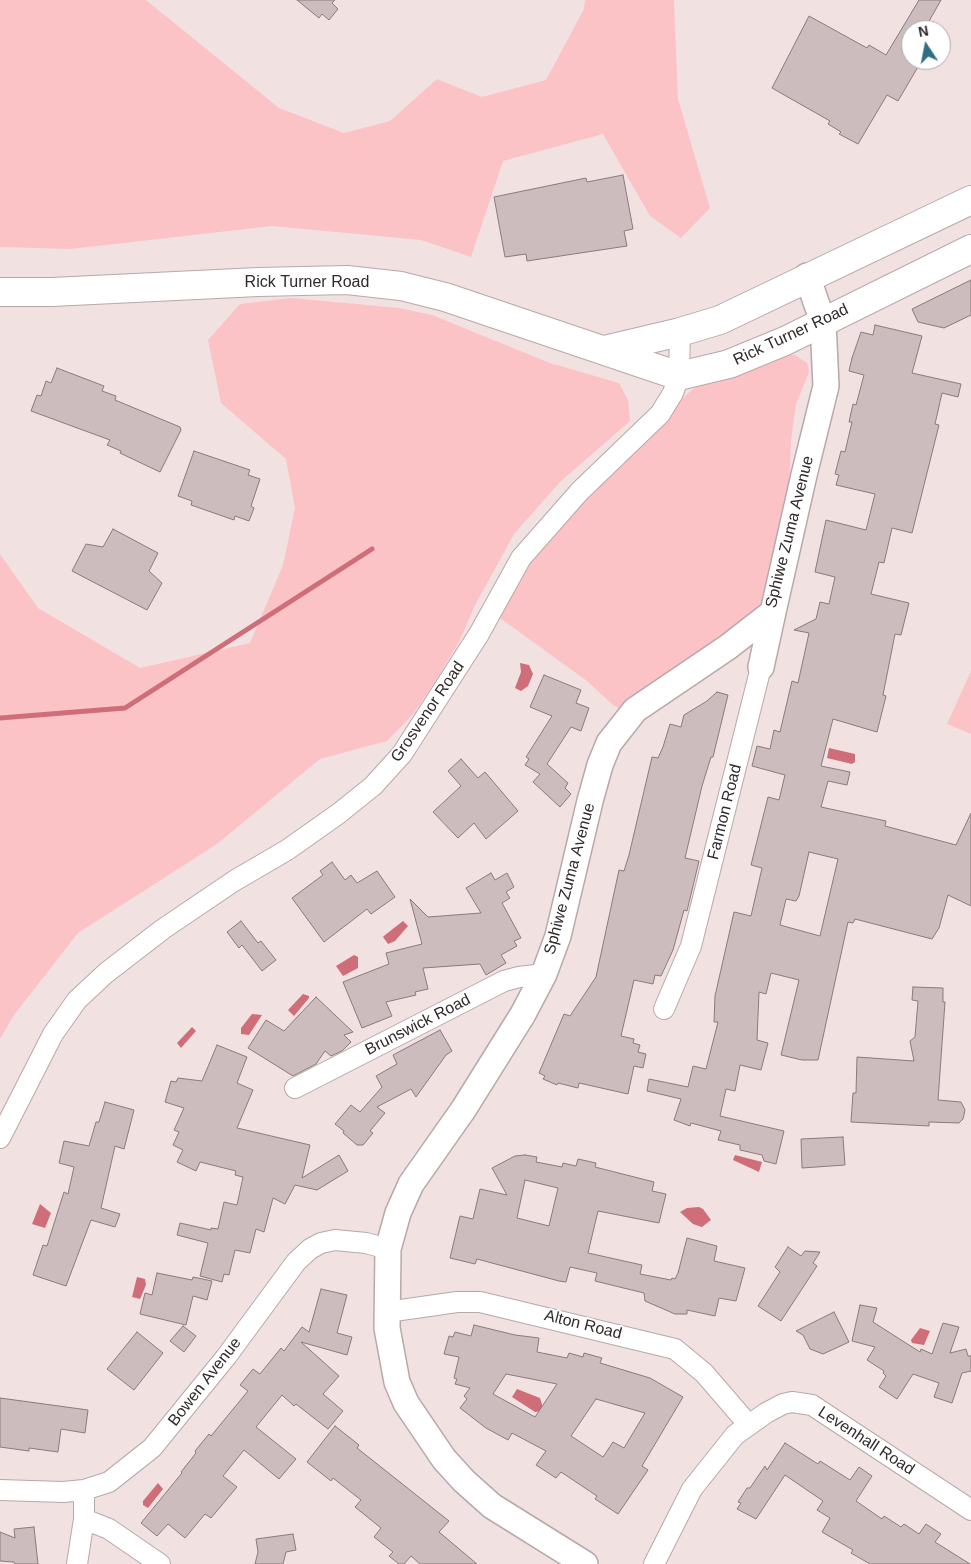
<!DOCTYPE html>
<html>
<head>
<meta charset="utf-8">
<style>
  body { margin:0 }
  #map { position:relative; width:971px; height:1564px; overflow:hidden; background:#f2e1e1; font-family:Helvetica,sans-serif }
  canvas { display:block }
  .north { position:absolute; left:901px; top:20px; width:50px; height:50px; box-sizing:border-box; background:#fff; border:1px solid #acaaaa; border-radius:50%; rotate:349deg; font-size:14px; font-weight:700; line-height:20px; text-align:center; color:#302a2a }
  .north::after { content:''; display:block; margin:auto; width:18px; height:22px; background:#316f85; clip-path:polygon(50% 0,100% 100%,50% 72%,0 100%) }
</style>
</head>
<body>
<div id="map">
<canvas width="971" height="1564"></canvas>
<div class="north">N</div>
</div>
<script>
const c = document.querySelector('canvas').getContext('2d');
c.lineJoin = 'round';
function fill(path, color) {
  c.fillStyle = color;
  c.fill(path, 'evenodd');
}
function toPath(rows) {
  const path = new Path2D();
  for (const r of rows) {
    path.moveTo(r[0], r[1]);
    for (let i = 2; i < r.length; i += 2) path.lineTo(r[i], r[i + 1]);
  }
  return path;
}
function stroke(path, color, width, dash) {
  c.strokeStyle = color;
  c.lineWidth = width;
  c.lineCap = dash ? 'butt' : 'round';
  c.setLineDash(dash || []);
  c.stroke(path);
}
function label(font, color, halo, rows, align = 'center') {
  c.font = font + ' Helvetica,sans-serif';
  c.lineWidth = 4;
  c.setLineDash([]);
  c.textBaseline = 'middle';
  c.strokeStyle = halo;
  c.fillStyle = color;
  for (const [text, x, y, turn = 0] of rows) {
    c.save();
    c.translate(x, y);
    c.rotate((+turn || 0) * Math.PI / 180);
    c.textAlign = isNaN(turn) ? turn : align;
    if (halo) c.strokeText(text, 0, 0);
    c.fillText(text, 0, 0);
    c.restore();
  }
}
fill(toPath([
  [0,0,146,0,279,108,344,133,390,121,437,79,482,97,546,80,584,9,585,0,674,0,678,99,710,208,681,238,650,216,603,134,503,161,471,257,421,240,272,226,71,249,0,247],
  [291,298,399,308,432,315,550,363,619,383,628,400,630,421,560,482,514,534,474,607,460,640,437,679,414,713,387,741,320,759,217,844,78,933,14,1015,0,1039,0,554,38,608,140,668,250,643,283,565,295,508,286,459,221,403,208,340,240,304],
  [786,355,795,355,807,363,809,372,796,404,791,440,789,496,766,599,717,644,622,710,613,705,587,681,500,618,509,598,545,540,628,457,686,395,702,382,721,380],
  [971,671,971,734,947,724]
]), '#fcc3c7');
fill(toPath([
  [520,663,529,665,533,674,528,686,521,691,515,688,521,672],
  [829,748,855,754,855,762,852,764,827,758],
  [403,921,408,926,395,941,388,944,383,937,385,935],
  [354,955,358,957,358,968,343,976,336,966],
  [303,994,309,996,309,998,294,1016,288,1010],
  [252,1014,262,1015,249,1035,241,1034,241,1028],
  [192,1027,196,1031,181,1048,177,1043],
  [735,1155,762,1162,759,1172,733,1160],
  [40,1204,51,1213,45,1228,32,1224],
  [699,1207,703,1209,711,1220,702,1227,693,1224,680,1212,687,1208],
  [137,1277,145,1279,146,1285,140,1299,132,1297],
  [920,1328,930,1331,924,1345,912,1343,911,1340],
  [517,1389,540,1398,544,1411,535,1412,512,1397],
  [158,1483,163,1489,148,1508,143,1505,143,1501]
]), '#cf6e78');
stroke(toPath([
  [0,718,125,708,372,549]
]), '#cf6e78', 5);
const building = toPath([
  [297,0,335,0,332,3,338,9,329,20,322,14,319,18,297,0],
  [919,0,941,0,924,30,911,30,911,60,922,60,898,101,887,95,858,144,839,134,841,132,828,124,830,121,772,88,809,16,867,48,869,45,886,55,919,0],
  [623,175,633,229,624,231,627,246,527,261,526,254,505,257,494,197,586,178,587,182,623,175],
  [971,280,971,315,944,328,918,322,912,309,971,280],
  [875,325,922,336,912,373,961,384,958,397,942,393,935,424,939,425,912,533,892,528,884,563,879,562,871,594,909,603,901,635,895,634,883,695,886,696,877,732,833,719,821,766,850,772,847,785,828,781,821,807,886,821,885,826,956,845,971,813,971,906,948,895,939,928,932,939,855,919,853,923,848,922,818,1060,802,1060,781,1055,799,980,771,973,766,994,759,992,757,1040,768,1043,761,1070,740,1065,735,1091,726,1089,720,1116,784,1131,776,1164,764,1161,762,1155,740,1150,740,1145,718,1140,721,1131,691,1123,690,1126,674,1120,681,1099,647,1091,649,1079,688,1087,693,1066,706,1069,718,1022,714,1022,715,996,734,912,751,916,762,868,751,865,768,797,779,800,785,775,752,766,757,746,770,749,774,730,780,732,792,681,798,683,809,633,794,630,816,619,820,602,829,604,835,577,815,572,826,520,866,530,875,494,836,485,839,475,835,474,841,451,845,452,852,422,849,422,853,404,856,405,864,375,849,371,852,358,861,332,873,335,875,325],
  [809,852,838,859,820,936,780,925,786,899,796,901,799,896,809,852],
  [57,368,104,386,102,391,116,396,115,400,180,427,181,430,160,472,120,453,121,451,107,445,110,440,31,411,37,395,41,396,46,381,51,383,57,368],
  [194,451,250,470,248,475,260,479,251,506,254,508,249,521,235,516,234,520,191,505,192,501,178,496,194,451],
  [113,529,158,553,149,571,162,583,147,610,72,571,86,544,103,547,113,529],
  [544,675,581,690,576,703,589,708,581,731,571,727,547,764,568,783,565,788,571,794,560,807,533,782,540,774,525,765,529,759,526,757,552,716,530,707,544,675],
  [717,692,728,695,713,757,711,757,702,786,685,858,699,861,687,911,684,910,673,950,661,976,655,975,653,984,634,980,621,1036,634,1039,633,1043,640,1045,638,1052,646,1054,643,1068,634,1066,628,1094,579,1083,578,1088,558,1083,557,1085,543,1079,545,1076,539,1073,564,1014,570,1016,596,977,619,870,624,871,629,855,652,757,658,758,663,747,670,724,681,727,684,715,707,701,717,692],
  [461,759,478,778,485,772,518,811,486,839,474,823,458,838,433,812,461,786,448,771,461,759],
  [332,862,345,880,351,875,357,883,377,871,395,897,371,914,367,909,324,942,292,898,323,875,320,871,332,862],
  [491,873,495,880,507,873,514,887,506,892,510,898,502,903,521,938,514,941,517,946,501,955,506,963,486,975,480,964,423,968,428,989,415,992,416,995,386,1002,392,1016,362,1028,343,982,389,964,386,953,422,944,410,899,428,917,481,913,466,888,491,873],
  [241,921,258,943,261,941,276,960,262,971,242,945,239,948,227,932,241,921],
  [913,987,943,988,943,1002,945,1002,938,1100,961,1102,965,1110,963,1119,959,1123,929,1122,929,1126,851,1122,853,1093,856,1093,857,1057,914,1061,910,1041,915,1037,918,1001,912,1000,913,987],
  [316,997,353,1032,344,1035,351,1042,342,1051,331,1056,325,1051,316,1064,293,1076,248,1048,266,1020,284,1031,316,997],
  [440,1030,452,1051,446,1055,416,1097,411,1089,377,1107,385,1113,370,1131,373,1133,363,1145,357,1145,343,1133,344,1131,335,1124,351,1105,360,1112,382,1087,376,1076,397,1064,393,1055,440,1030],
  [217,1045,247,1057,237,1083,253,1090,237,1128,310,1145,302,1178,339,1155,348,1171,317,1190,295,1185,285,1204,273,1198,264,1232,256,1229,250,1253,235,1250,229,1275,224,1274,222,1282,200,1276,208,1243,177,1235,180,1223,211,1230,211,1228,218,1229,224,1202,237,1205,243,1177,235,1175,236,1171,200,1162,196,1171,177,1162,183,1150,173,1145,179,1132,174,1130,184,1108,165,1102,171,1081,176,1082,178,1078,202,1081,217,1045],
  [105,1102,134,1110,124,1149,115,1146,101,1208,120,1214,115,1227,91,1220,66,1286,33,1275,43,1245,47,1246,64,1192,68,1194,74,1167,59,1163,64,1141,89,1146,96,1122,99,1122,105,1102],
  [843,1137,845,1165,802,1168,801,1139,843,1137],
  [525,1155,537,1157,536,1162,562,1167,563,1163,576,1166,578,1159,596,1163,595,1167,654,1182,652,1191,666,1194,659,1223,598,1211,588,1253,642,1265,640,1274,671,1280,672,1278,675,1279,678,1273,687,1238,717,1246,714,1261,745,1268,736,1301,719,1298,715,1316,687,1310,687,1314,675,1314,645,1301,644,1293,595,1281,597,1273,570,1267,566,1282,559,1281,477,1259,475,1264,450,1258,460,1216,473,1219,480,1189,507,1195,492,1168,515,1156,525,1155],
  [525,1180,558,1188,549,1226,517,1218,525,1180],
  [788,1247,801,1256,805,1251,820,1252,813,1263,817,1266,781,1321,758,1306,780,1272,775,1267,788,1247],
  [157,1273,192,1280,193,1277,212,1281,207,1300,193,1296,186,1325,140,1314,145,1293,152,1295,157,1273],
  [321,1289,347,1295,337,1333,352,1337,347,1355,301,1342,339,1376,323,1394,343,1411,328,1429,296,1404,294,1406,282,1395,256,1427,296,1459,279,1479,244,1450,223,1476,237,1487,211,1518,205,1514,185,1538,168,1524,157,1536,141,1523,182,1473,181,1472,196,1453,195,1451,209,1434,211,1436,248,1391,240,1385,253,1369,260,1374,281,1348,284,1351,302,1327,309,1332,321,1289],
  [860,1305,877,1308,873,1322,920,1352,921,1349,932,1354,943,1323,959,1327,950,1353,966,1349,968,1356,971,1356,971,1371,962,1373,952,1403,934,1397,939,1383,913,1374,897,1399,879,1387,886,1376,883,1373,884,1371,867,1360,875,1347,852,1341,860,1305],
  [834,1312,849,1342,823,1354,810,1349,803,1335,796,1331,834,1312],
  [474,1325,515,1335,539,1338,537,1352,567,1358,569,1353,583,1357,584,1353,602,1358,600,1363,650,1378,683,1397,642,1466,648,1470,618,1514,595,1499,597,1496,561,1472,556,1478,536,1465,546,1451,512,1433,508,1440,486,1428,460,1408,467,1399,464,1396,470,1388,455,1384,457,1379,454,1378,459,1357,444,1354,449,1336,453,1337,455,1332,471,1336,474,1325],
  [506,1374,557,1384,535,1417,493,1394,506,1374],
  [596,1399,645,1413,624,1448,613,1442,603,1457,571,1436,596,1399],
  [183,1326,196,1336,184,1352,170,1341,183,1326],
  [137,1332,163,1353,134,1390,107,1369,137,1332],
  [0,1398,88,1410,85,1433,61,1429,58,1452,29,1448,29,1451,0,1447,0,1398],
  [335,1426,359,1445,357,1448,449,1521,439,1532,477,1564,420,1564,411,1556,404,1564,399,1564,389,1556,393,1552,374,1537,381,1528,355,1507,361,1500,333,1478,331,1481,307,1462,335,1426],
  [785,1443,818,1464,820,1461,850,1480,859,1467,872,1476,856,1501,882,1519,884,1516,901,1527,904,1524,919,1534,926,1524,941,1534,935,1542,970,1564,870,1564,851,1553,853,1550,822,1532,830,1518,817,1510,823,1501,785,1475,756,1519,737,1509,741,1503,738,1502,747,1488,750,1488,765,1466,767,1470,785,1443],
  [34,1527,38,1564,15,1564,14,1562,0,1561,0,1532,15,1538,14,1529,34,1527],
  [293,1534,296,1550,286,1552,283,1564,255,1564,258,1552,256,1539,293,1534]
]);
fill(building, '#cdbcbd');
stroke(building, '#8a7a7b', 1);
const minor = toPath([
  [664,1009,691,946,761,667],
  [295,1088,504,981,519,977,544,974],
  [0,1138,53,1034,77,1000,106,973,163,929,234,881,287,850,338,814,373,786,402,754,479,634,521,558,580,491,660,414,673,393,679,376,680,332],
  [387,1312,457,1302,480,1302,675,1349,704,1373,748,1424],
  [0,1490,63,1492,84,1490,109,1482,152,1448,226,1357,296,1262,310,1249,321,1243,335,1240,366,1243,388,1249],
  [84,1519,109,1529,160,1564],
  [77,1564,84,1519,84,1490],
  [654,1564,692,1489,735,1435,766,1413,783,1404,792,1402,812,1405,821,1411,971,1510]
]);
const tertiary = toPath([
  [761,667,773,612],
  [585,1564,492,1506,464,1481,444,1459,406,1403,397,1382,387,1328,388,1249,398,1213,411,1184,463,1110,523,1014,544,974,558,936,590,801,600,765,609,743,635,710,728,647,773,612,804,475,826,386,823,322,807,276]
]);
const secondary = toPath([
  [0,292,52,292,258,282,347,280,401,286,445,297,679,376,729,364,785,341,971,249],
  [604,350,680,332,720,320,971,200]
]);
stroke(minor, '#b8a8a9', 22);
stroke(tertiary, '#b8a8a9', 28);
stroke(secondary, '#b8a8a9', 30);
stroke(minor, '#fff', 20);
stroke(tertiary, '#fff', 25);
stroke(secondary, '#fff', 28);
label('16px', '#302a2a', '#fff', [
  ["Rick Turner Road",307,283],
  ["Rick Turner Road",791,335,-25],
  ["Sphiwe Zuma Avenue",790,532,-76],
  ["Grosvenor Road",428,712,-56],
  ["Farmon Road",725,812,-76],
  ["Sphiwe Zuma Avenue",570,879,-75],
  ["Brunswick Road",418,1025,-27],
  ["Alton Road",583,1325,14],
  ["Bowen Avenue",205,1382,-52],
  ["Levenhall Road",866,1441,33]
]);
</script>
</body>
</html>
